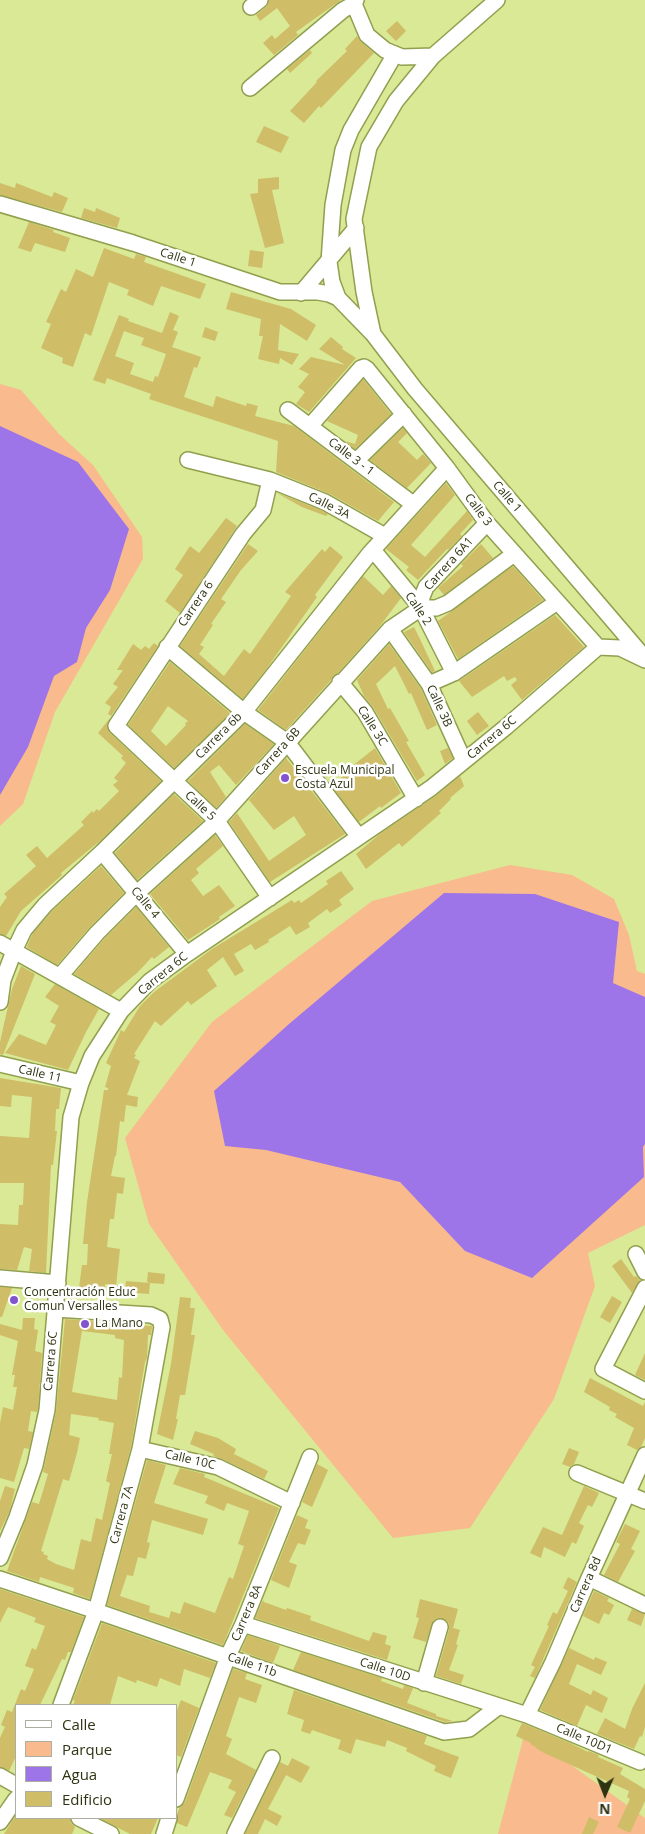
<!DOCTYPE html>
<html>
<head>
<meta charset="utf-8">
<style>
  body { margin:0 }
  #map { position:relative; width:645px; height:1834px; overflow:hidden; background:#d9e996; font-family:"Open Sans",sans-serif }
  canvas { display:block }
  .legend { position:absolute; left:15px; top:1704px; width:162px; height:115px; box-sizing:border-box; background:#fff; border:1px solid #abaea0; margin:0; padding:6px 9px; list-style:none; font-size:15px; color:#2e3412 }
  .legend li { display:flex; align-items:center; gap:10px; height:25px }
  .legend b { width:25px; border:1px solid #abaea0 }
  .north { position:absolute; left:580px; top:1769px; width:50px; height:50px; -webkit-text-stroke:4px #fff; paint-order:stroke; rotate:181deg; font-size:14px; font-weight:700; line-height:20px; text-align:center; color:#2e3412 }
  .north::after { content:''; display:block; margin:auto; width:18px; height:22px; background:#2e3412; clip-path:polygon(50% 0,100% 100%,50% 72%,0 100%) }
</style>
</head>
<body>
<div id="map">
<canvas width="645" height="1834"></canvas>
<ul class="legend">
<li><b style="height:6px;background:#fff"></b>Calle</li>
<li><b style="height:14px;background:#f9bb8d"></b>Parque</li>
<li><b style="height:14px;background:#9d75e9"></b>Agua</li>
<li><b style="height:14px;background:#cfbd68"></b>Edificio</li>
</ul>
<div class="north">N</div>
</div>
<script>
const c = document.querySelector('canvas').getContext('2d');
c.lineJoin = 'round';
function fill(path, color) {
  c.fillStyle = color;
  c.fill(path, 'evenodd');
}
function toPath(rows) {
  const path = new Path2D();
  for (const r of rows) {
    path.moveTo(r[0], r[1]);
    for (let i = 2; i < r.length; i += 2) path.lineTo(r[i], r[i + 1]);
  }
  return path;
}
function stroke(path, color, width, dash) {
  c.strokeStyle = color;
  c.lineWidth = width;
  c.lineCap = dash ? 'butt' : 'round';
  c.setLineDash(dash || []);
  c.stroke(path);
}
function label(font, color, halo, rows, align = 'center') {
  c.font = font + ' "Open Sans",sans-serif';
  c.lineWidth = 5;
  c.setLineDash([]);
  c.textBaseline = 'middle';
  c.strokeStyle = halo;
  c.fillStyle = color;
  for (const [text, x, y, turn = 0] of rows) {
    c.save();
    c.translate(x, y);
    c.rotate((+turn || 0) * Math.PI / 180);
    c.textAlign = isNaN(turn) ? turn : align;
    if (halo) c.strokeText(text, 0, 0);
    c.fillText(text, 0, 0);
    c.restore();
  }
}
fill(toPath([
  [0,384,21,390,59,434,93,465,142,537,143,559,55,712,23,804,0,826],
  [510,865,572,875,614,899,629,935,637,971,645,974,645,1225,588,1253,595,1286,554,1399,470,1528,393,1538,223,1330,149,1224,125,1138,212,1022,372,901],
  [525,1732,645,1818,645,1834,498,1834]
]), '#f9bb8d');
fill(toPath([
  [0,426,78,462,129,529,110,590,86,628,77,662,54,676,28,747,0,795],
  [444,893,535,894,619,922,613,983,645,997,645,1144,643,1147,644,1177,532,1278,465,1251,400,1182,266,1150,225,1146,214,1091,289,1024]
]), '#9d75e9');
fill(toPath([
  [269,0,341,0,296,32,298,35,274,55,263,43,272,35,275,39,290,26,277,8,260,21,256,15,266,7],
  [397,21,406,31,396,41,386,31],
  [357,36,361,42,374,53,321,108,319,106,304,123,290,111,317,82,316,81,347,51,345,49],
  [310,50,312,53,290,73,287,69],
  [264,126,289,137,281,153,256,142],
  [279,177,279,189,272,190,284,243,265,248,250,194,258,193,258,179],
  [0,183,15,188,16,183,52,197,54,192,68,198,62,212,0,195],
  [84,208,95,212,96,208,120,218,117,228,81,218],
  [29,222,54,230,53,232,70,238,65,252,35,243,31,252,18,248],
  [104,248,134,259,136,254,146,257,144,262,206,284,200,299,161,286,153,306,127,295,129,290,109,282,91,336,85,333,73,367,62,363,63,358,41,348,51,324,46,322,61,289,66,292,76,269,93,277],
  [250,250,264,252,262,268,248,266],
  [231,292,291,309,316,325,307,341,280,324,278,350,299,354,292,365,280,358,279,364,258,359,263,336,259,336,261,319,226,309],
  [170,312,179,316,173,330,178,332,172,347,201,357,197,368,194,367,184,397,213,407,216,396,246,406,247,403,258,406,255,416,294,426,394,502,378,521,330,494,276,472,278,441,149,399,151,394,107,378,105,384,93,380,119,315,129,319,128,321,162,333],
  [124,331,144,338,141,345,166,354,158,377,155,376,153,382,130,374,134,363,115,356],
  [205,327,218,332,215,341,202,337],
  [331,337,343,347,342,349,356,358,309,412,296,404,305,392,298,387,309,374,299,369,311,357,345,365,319,349],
  [363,379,391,414,355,449,345,441,355,444,358,435,327,421],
  [403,428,407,433,398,442,417,460,423,454,431,463,407,488,370,460],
  [446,483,455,495,411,545,425,557,467,511,473,520,460,534,462,536,448,550,447,549,418,580,406,570,409,567,386,549],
  [277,493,321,510,328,514,326,516,302,507],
  [226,518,237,526,180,613,165,601,183,575,175,569,190,546,199,553],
  [248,544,258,551,241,570,221,599,226,602,211,624,213,625,200,645,204,647,199,654,224,676,244,649,250,654,291,596,285,592,322,549,325,552,330,546,343,557,315,595,317,597,265,671,243,699,180,646],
  [481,544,493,558,444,595,438,588,463,566,461,564],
  [513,566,543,600,458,659,438,621],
  [363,576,383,595,391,586,401,598,380,626,338,673,334,675,331,680,286,730,258,710],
  [555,615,584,647,522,700,511,685,517,680,515,677,507,681,504,676,472,697,459,681],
  [414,627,419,637,435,671,432,672,404,632],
  [154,643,158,646,111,716,108,714,111,707,105,703,118,687,113,684,123,670,117,670,133,644,141,650,145,646,149,649],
  [389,644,421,689,437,725,427,730,411,693,409,694,395,666,376,684,388,709,390,708,409,741,406,742,425,775,417,781,373,707,364,696,357,680],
  [170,662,230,713,174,768,128,725],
  [168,706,188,721,185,723,186,725,166,746,151,731],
  [478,712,489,726,477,735,467,721],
  [110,718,107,725,109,732,161,781,101,840,61,873,62,875,21,911,6,936,0,934,0,907,7,897,4,894,36,866,26,855,37,846,47,858,84,825,81,822,92,811,93,813,97,809,99,811,119,791,113,785,118,781,114,778,126,763,121,758,123,756,98,733],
  [245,724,274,744,236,785,219,765,210,772,226,797,216,808,188,781],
  [375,748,401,793,381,808,380,806,359,822,333,788,336,786,335,783,352,768,351,767],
  [448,748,453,758,445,764,440,751],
  [286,758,345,834,270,882,229,822,237,813,269,861,306,835,294,816,274,830,249,800],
  [460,776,464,786,450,798,451,799,439,811,441,813,402,847,399,843,366,869,356,854,381,833,437,795],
  [174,794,203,821,137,880,115,853],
  [215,835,223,846,196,869,199,873,191,880,203,896,219,885,235,906,219,917,220,919,188,940,150,894],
  [101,866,124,893,90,927,57,965,28,948,27,946,33,933,52,911],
  [341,871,354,889,339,900,342,905,330,913,327,909,308,923,310,927,296,935,290,926,268,940,269,942,255,950,251,944,234,954,244,971,235,976,223,957,207,970,217,986,191,1005,188,1001,161,1026,155,1021,134,1054,136,1055,134,1058,140,1061,127,1095,138,1097,137,1107,126,1105,124,1122,120,1121,116,1156,115,1156,111,1176,125,1178,123,1194,117,1193,114,1219,110,1219,107,1247,120,1249,116,1286,105,1284,105,1290,79,1288,82,1265,87,1265,88,1244,83,1244,87,1202,104,1090,108,1090,108,1088,105,1087,111,1066,106,1063,121,1030,124,1032,140,1006,154,992,212,949,292,900,294,903,299,900,301,903,328,884,326,881],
  [136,907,169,947,154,959,152,957,138,972,111,995,74,974,104,939],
  [21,966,35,974,3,1055,0,1054,0,1042,4,1024,12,989],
  [55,984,99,1009,86,1032,68,1070,5,1053,19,1034,46,1045,56,1025,50,1022,59,1006,45,997],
  [0,1078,61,1088,59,1109,56,1109,55,1131,57,1131,53,1165,51,1165,46,1273,29,1271,32,1249,24,1247,17,1270,0,1269,0,1224,18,1225,19,1205,23,1205,24,1183,0,1183,0,1136,29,1138,32,1097,12,1095,11,1107,0,1106],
  [621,1259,634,1277,636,1276,640,1280,632,1293,612,1266],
  [148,1272,165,1274,164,1284,150,1283,149,1294,125,1292,126,1281,150,1283,147,1282],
  [0,1287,12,1288,2,1317,0,1317],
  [612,1296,622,1302,610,1323,600,1317],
  [180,1297,191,1298,190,1308,195,1308,191,1335,195,1335,185,1395,180,1395,176,1419,178,1419,173,1440,157,1434,171,1364],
  [23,1318,35,1318,34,1329,38,1330,35,1351,42,1353,38,1409,37,1412,31,1411,28,1431,33,1432,29,1449,24,1448,14,1482,0,1478,0,1423,3,1407,13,1410,17,1387,13,1387,15,1375,12,1375,18,1341,0,1335,0,1324,22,1330],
  [65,1319,152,1326,151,1335,148,1335,147,1358,145,1362,131,1447,90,1599,73,1593,74,1588,40,1577,39,1582,7,1571,32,1502,39,1504,48,1474,43,1472,56,1412],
  [82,1331,115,1335,115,1338,124,1340,122,1378,119,1377,117,1400,72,1392],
  [71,1414,99,1418,98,1420,114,1423,109,1454,112,1454,106,1481,110,1483,102,1520,96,1518,91,1542,81,1539,74,1570,56,1564,47,1559,48,1556,43,1554,44,1552,41,1551,63,1479,69,1481,77,1453,80,1438,69,1435],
  [645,1353,645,1380,635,1375],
  [590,1378,643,1406,645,1402,645,1438,641,1447,637,1450,627,1445,634,1428,615,1417,617,1414,609,1410,610,1407,584,1392],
  [195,1431,218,1438,236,1449,234,1454,268,1471,264,1479,222,1459,213,1456,214,1454,190,1444],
  [569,1448,579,1452,574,1464,570,1467,562,1464],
  [147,1460,166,1465,154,1503,208,1519,203,1535,152,1520,147,1542,150,1543,146,1559,138,1557,133,1576,127,1575,120,1596,150,1606,149,1612,169,1618,171,1611,180,1614,184,1602,215,1613,229,1577,233,1579,244,1546,238,1544,249,1511,227,1503,224,1511,205,1503,208,1496,173,1484,180,1468,205,1474,204,1477,279,1508,223,1645,107,1605],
  [317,1464,328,1470,312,1507,302,1502],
  [5,1486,15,1489,10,1510,0,1531,0,1501],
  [584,1486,599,1493,592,1507,588,1505,579,1523,584,1526,576,1544,572,1542,565,1557,544,1547,541,1558,530,1553,543,1527,562,1535],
  [297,1515,308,1520,305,1528,311,1530,305,1545,298,1543,289,1562,297,1565,289,1588,271,1580],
  [625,1524,640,1531,631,1549,635,1551,618,1582,604,1575,620,1544,616,1542],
  [568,1577,577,1582,535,1678,530,1676,535,1667,531,1665,549,1626,547,1625,553,1612,557,1614,568,1591,563,1588],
  [0,1589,84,1617,71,1652,68,1652,65,1660,62,1659,40,1705,16,1705,16,1756,9,1771,0,1767,0,1738,5,1727,1,1725,7,1710,12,1712,21,1689,25,1691,34,1669,25,1666,32,1648,36,1650,45,1626,34,1622,36,1618,8,1607,0,1623],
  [594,1591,609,1598,607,1601,614,1605,609,1615,604,1613,599,1624,583,1616],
  [420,1599,458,1609,453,1628,460,1630,456,1644,458,1645,449,1670,464,1675,461,1684,436,1676,449,1630,449,1624,446,1620,438,1618,433,1621,426,1642,413,1638,419,1618,416,1617],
  [263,1600,264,1602,286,1610,287,1608,311,1616,310,1620,369,1641,373,1632,387,1636,385,1644,391,1646,387,1660,255,1618],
  [632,1609,645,1614,641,1626,627,1620],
  [102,1623,216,1663,210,1678,184,1669,180,1686,160,1678,157,1687,137,1680,136,1683,118,1676,110,1705,73,1705,75,1701,73,1700],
  [248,1635,280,1646,273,1663,241,1651],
  [569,1648,594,1660,595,1657,607,1662,601,1675,577,1664,569,1684,591,1695,593,1690,608,1698,602,1713,586,1705,577,1726,540,1710],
  [301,1652,382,1678,381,1681,403,1689,404,1685,413,1688,407,1703,436,1714,436,1716,453,1721,445,1722,293,1670],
  [233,1669,247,1673,245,1679,262,1685,256,1703,239,1697,226,1736,232,1739,226,1754,256,1770,232,1818,224,1815,236,1792,228,1788,232,1780,210,1772,187,1827,177,1823,177,1814,180,1807,185,1802],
  [645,1683,645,1727,642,1737,640,1736,634,1749,597,1734,605,1718,625,1729,632,1709],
  [294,1690,427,1736,424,1744,459,1757,451,1778,434,1771,436,1766,406,1751,407,1748,387,1740,385,1747,356,1739,351,1754,338,1749,341,1740,312,1730,310,1734,301,1731,304,1720,287,1714],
  [181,1700,199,1708,181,1757,176,1755,176,1713],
  [522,1723,570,1743,588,1752,588,1751,599,1755,598,1757,623,1768,620,1774,645,1789,645,1801,630,1833,617,1827,630,1799,627,1797,629,1791,544,1753,536,1748,536,1747,530,1744,531,1743,516,1736],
  [292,1758,310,1767,301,1783,286,1775,268,1809,282,1816,277,1826,265,1819,258,1834,245,1834,280,1762,288,1766],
  [589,1817,599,1822,593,1834,582,1834],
  [14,1818,70,1818,71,1823,75,1827,72,1834,4,1834],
  [99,1818,158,1818,151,1834,130,1834]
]), '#cfbd68');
const minor = toPath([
  [356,0,354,4,367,35,385,50,402,57,433,56],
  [497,0,433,56,396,101,369,147,354,219,364,292,373,334,415,389,644,657],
  [251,7,260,0],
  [250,88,343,10,354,4],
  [0,204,133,243,280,292,318,292,329,294,338,298,372,333],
  [301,293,356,228],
  [338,298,332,282,329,262,333,205,343,150,351,130,395,54],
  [288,410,413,504],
  [310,426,361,368,364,367,367,369,447,468,487,523,598,647],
  [188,460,270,480,325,502,385,536],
  [356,461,404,414],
  [373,550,421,608,454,673],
  [421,608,422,597,426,587,487,523],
  [390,629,429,684,464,761],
  [167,647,244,712,287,742,359,837],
  [340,682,365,712,416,799],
  [429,684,454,673,557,602],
  [102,852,187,954],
  [270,898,217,821,116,726,243,534,263,510,270,480],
  [0,943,121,1011],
  [60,976,97,933,137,893,217,821,390,629,421,608,436,608,448,603,514,554],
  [0,1002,3,980,14,951,24,930,45,905,102,852,244,712,370,553,447,468],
  [0,1064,81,1083],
  [636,1254,645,1272],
  [0,1278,58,1283],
  [645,1288,603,1369,645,1391],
  [55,1309,151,1315,160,1319,162,1327,140,1449,96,1611,61,1705],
  [140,1449,218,1467,292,1503],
  [577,1473,645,1501],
  [0,1558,17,1517,35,1465,47,1410,71,1117,81,1083,92,1056,121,1011,150,981,187,954,431,788,506,727,598,647,620,648,645,660],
  [589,1578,645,1605],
  [0,1579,96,1611,444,1732,469,1729,498,1707],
  [243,1624,527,1715,640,1762],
  [424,1683,440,1627],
  [527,1715,553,1662,589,1578,645,1455],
  [0,1776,16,1785],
  [176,1799,228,1656,243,1624,310,1457],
  [79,1818,111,1834],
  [0,1822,16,1799],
  [164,1834,169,1818],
  [235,1834,272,1758]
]);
stroke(minor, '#919f4e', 18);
stroke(minor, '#fff', 15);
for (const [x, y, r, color] of [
  [285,778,5,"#8254cd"],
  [14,1300,5,"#8254cd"],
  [85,1324,5,"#8254cd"]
]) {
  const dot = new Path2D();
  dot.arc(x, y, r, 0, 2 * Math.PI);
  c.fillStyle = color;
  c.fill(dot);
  stroke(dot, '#fff', 2);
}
label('12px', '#2e3412', '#fff', [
  ["Calle 1",178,258,18],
  ["Calle 3 - 1",351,457,37],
  ["Calle 1",507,497,49],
  ["Calle 3A",329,506,26],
  ["Calle 3",478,510,53],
  ["Carrera 6A1",449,564,-48],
  ["Carrera 6",196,604,-56],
  ["Calle 2",418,609,56],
  ["Calle 3B",439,706,65],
  ["Calle 3C",372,726,58],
  ["Carrera 6b",219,736,-45],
  ["Carrera 6C",492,738,-40],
  ["Carrera 6B",278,752,-48],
  ["Calle 5",200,806,43],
  ["Calle 4",145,903,50],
  ["Carrera 6C",163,974,-39],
  ["Calle 11",40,1074,13],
  ["Carrera 6C",51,1361,-85],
  ["Calle 10C",190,1460,13],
  ["Carrera 7A",122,1515,-75],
  ["Carrera 8d",586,1585,-66],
  ["Carrera 8A",247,1613,-67],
  ["Calle 11b",252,1665,19],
  ["Calle 10D",385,1670,18],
  ["Calle 10D1",584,1739,23]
]);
label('12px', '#2e3412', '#fff', [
  ["Escuela Municipal",295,771],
  ["Costa Azul",295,785],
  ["Concentración Educ",24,1293],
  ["Comun Versalles",24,1307],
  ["La Mano",95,1324]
], 'left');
</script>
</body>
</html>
